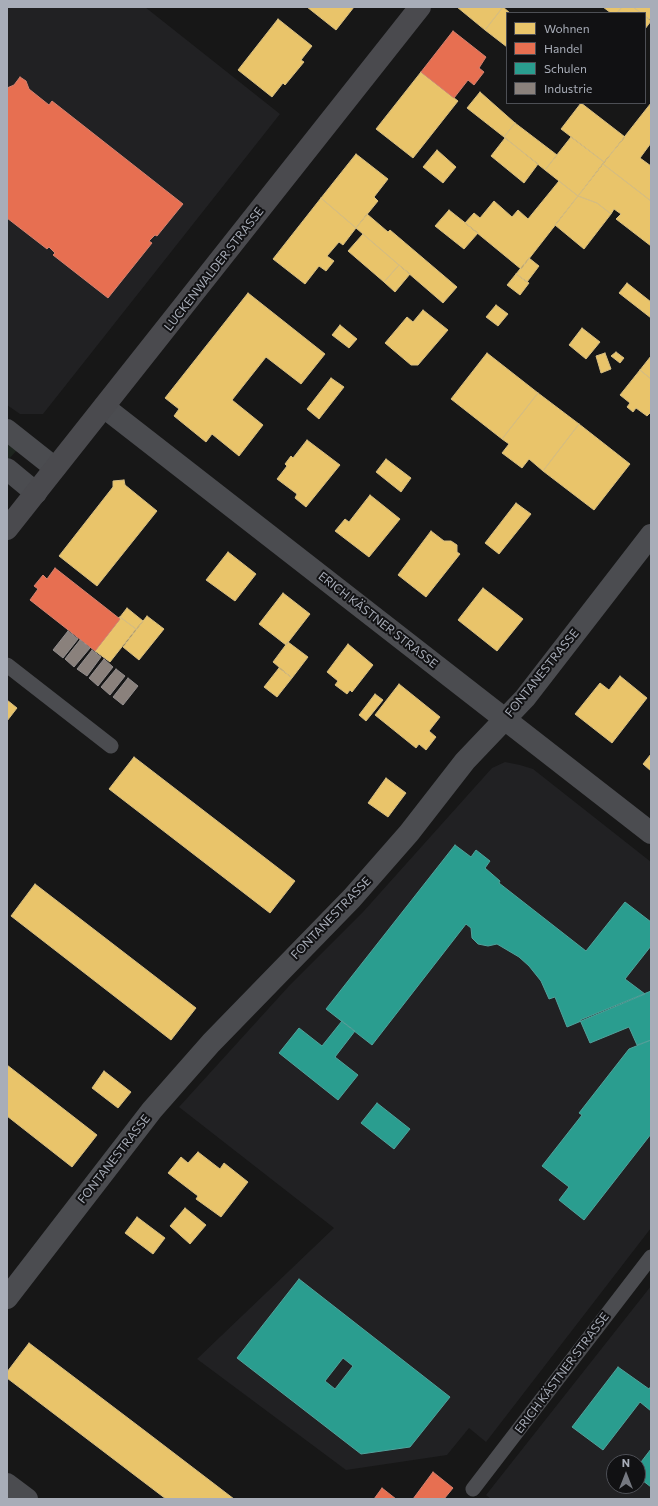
<!DOCTYPE html>
<html>
<head>
<meta charset="utf-8">
<style>
  body { margin:0 }
  #map { position:relative; width:658px; height:1506px; overflow:hidden; background:#171717; font-family:Commissioner,sans-serif }
  canvas { display:block }
  .frame { position:absolute; inset:0; border:8px solid #a8adb8; pointer-events:none }
  .legend { position:absolute; left:506px; top:12px; width:140px; height:92px; box-sizing:border-box; background:#111113; border:1px solid #4d4f55; margin:0; padding:5px 7px; list-style:none; font-size:12px; color:#a8adb8 }
  .legend li { display:flex; align-items:center; gap:8px; height:20px }
  .legend b { width:20px; border:1px solid #4d4f55 }
  .north { position:absolute; left:606px; top:1454px; width:40px; height:40px; box-sizing:border-box; background:#111113; border:1px solid #4d4f55; border-radius:50%; rotate:0deg; font-size:11px; font-weight:700; line-height:16px; text-align:center; color:#a8adb8 }
  .north::after { content:''; display:block; margin:auto; width:14px; height:18px; background:#757880; clip-path:polygon(50% 0,100% 100%,50% 72%,0 100%) }
</style>
</head>
<body>
<div id="map">
<canvas width="658" height="1506"></canvas>
<div class="frame"></div>
<ul class="legend">
<li><b style="height:11px;background:#e9c46a"></b>Wohnen</li>
<li><b style="height:11px;background:#e76f51"></b>Handel</li>
<li><b style="height:11px;background:#2a9d8f"></b>Schulen</li>
<li><b style="height:11px;background:#8a817c"></b>Industrie</li>
</ul>
<div class="north">N</div>
</div>
<script>
const c = document.querySelector('canvas').getContext('2d');
c.lineJoin = 'round';
function fill(path, color) {
  c.fillStyle = color;
  c.fill(path, 'evenodd');
}
function toPath(rows) {
  const path = new Path2D();
  for (const r of rows) {
    path.moveTo(r[0], r[1]);
    for (let i = 2; i < r.length; i += 2) path.lineTo(r[i], r[i + 1]);
  }
  return path;
}
function stroke(path, color, width, dash) {
  c.strokeStyle = color;
  c.lineWidth = width;
  c.lineCap = dash ? 'butt' : 'round';
  c.setLineDash(dash || []);
  c.stroke(path);
}
function label(font, color, halo, rows, align = 'center') {
  c.font = font + ' Commissioner,sans-serif';
  c.lineWidth = 4;
  c.setLineDash([]);
  c.textBaseline = 'middle';
  c.strokeStyle = halo;
  c.fillStyle = color;
  for (const [text, x, y, turn = 0] of rows) {
    c.save();
    c.translate(x, y);
    c.rotate((+turn || 0) * Math.PI / 180);
    c.textAlign = isNaN(turn) ? turn : align;
    if (halo) c.strokeText(text, 0, 0);
    c.fillText(text, 0, 0);
    c.restore();
  }
}
fill(toPath([
  [7,7,145,7,280,114,43,414,20,414,7,405],
  [505,762,520,765,533,769,651,862,651,1228,486,1442,469,1428,447,1455,346,1470,197,1359,334,1228,179,1107,289,986,363,912,492,768],
  [651,1286,651,1499,491,1499,486,1495],
  [614,1462,638,1462,638,1486,614,1486]
]), '#212123');
fill(toPath([
  [7,442,17,450,9,459,7,457]
]), '#1d241e');
const homes = toPath([
  [307,7,354,7,336,30,307,7],
  [457,7,503,7,485,30,457,7],
  [503,7,510,13,507,13,507,47,485,30,503,7],
  [603,7,622,7,617,13,611,13,603,7],
  [622,7,633,7,641,13,617,13,622,7],
  [633,7,651,7,651,17,649,19,645,16,645,13,641,13,633,7],
  [645,16,651,21,645,29,645,16],
  [278,19,312,46,301,60,304,62,285,85,283,83,272,97,238,70,278,19],
  [421,72,458,101,413,158,376,129,421,72],
  [480,92,515,123,504,137,467,108,480,92],
  [581,103,625,137,604,162,561,129,581,103],
  [651,103,651,143,640,158,651,166,651,201,603,164,651,103],
  [515,123,557,155,545,170,504,137,515,123],
  [571,137,604,162,578,196,545,170,571,137],
  [505,138,538,164,524,183,491,156,505,138],
  [437,150,456,167,443,183,423,167,437,150],
  [356,154,388,179,374,197,378,201,356,228,321,198,356,154],
  [603,164,651,201,651,246,616,219,621,214,614,209,611,214,597,203,578,196,603,164],
  [559,181,578,196,521,269,465,223,474,213,480,218,494,201,512,217,518,210,528,219,559,181],
  [578,196,597,203,611,214,584,249,555,225,578,196],
  [321,198,356,228,343,245,339,242,327,256,334,261,326,271,319,266,305,284,273,259,321,198],
  [449,210,478,233,464,249,435,226,449,210],
  [367,214,388,232,390,230,457,287,443,303,356,228,367,214],
  [363,234,399,265,384,282,348,251,363,234],
  [529,258,539,266,527,282,516,274,529,258],
  [399,265,410,274,395,292,384,282,399,265],
  [516,274,529,283,520,295,507,285,516,274],
  [627,283,651,302,651,318,619,293,627,283],
  [248,293,325,354,301,384,266,357,232,400,263,425,239,456,212,434,206,442,174,416,179,409,165,398,248,293],
  [496,305,508,314,498,326,486,317,496,305],
  [423,310,448,330,418,365,411,365,385,343,407,317,413,322,423,310],
  [340,325,357,339,349,348,332,335,340,325],
  [582,328,600,342,586,359,569,345,582,328],
  [616,352,624,358,620,363,611,356,616,352],
  [487,353,538,393,502,439,451,399,487,353],
  [605,353,611,369,601,373,596,356,605,353],
  [651,356,651,379,640,370,651,356],
  [640,370,651,379,651,412,647,416,636,408,633,412,627,407,630,403,620,395,640,370],
  [331,378,344,387,319,419,307,409,331,378],
  [538,393,579,424,543,471,529,459,522,468,502,453,509,444,502,439,538,393],
  [579,424,630,464,594,510,543,471,579,424],
  [307,440,340,465,306,507,295,498,297,494,277,479,287,466,285,464,291,456,293,458,307,440],
  [386,459,411,478,401,492,376,472,386,459],
  [124,480,125,485,157,511,97,586,59,556,113,487,113,481,124,480],
  [370,495,400,519,369,557,335,531,345,519,349,522,370,495],
  [516,503,531,514,499,554,485,543,516,503],
  [431,531,444,541,451,541,457,545,457,552,460,554,426,597,398,575,431,531],
  [228,552,256,574,235,601,206,580,228,552],
  [483,588,523,619,497,651,458,620,483,588],
  [283,593,310,614,286,645,259,624,283,593],
  [127,608,143,621,136,629,120,617,127,608],
  [147,616,164,629,139,660,123,647,147,616],
  [120,617,136,629,110,662,95,651,120,619,118,618,120,617],
  [288,642,308,657,292,678,273,662,288,642],
  [348,644,373,665,352,692,350,690,347,694,335,685,338,681,327,672,348,644],
  [279,668,292,678,277,697,264,687,279,668],
  [620,676,647,698,612,743,575,714,600,683,609,690,620,676],
  [399,684,440,717,429,731,436,737,426,750,419,744,416,748,375,715,399,684],
  [375,694,383,700,366,721,359,715,375,694],
  [7,700,17,708,7,721,7,700],
  [651,754,651,771,643,764,651,754],
  [134,757,295,881,270,913,109,789,134,757],
  [386,778,406,793,388,817,368,803,386,778],
  [35,884,196,1008,171,1040,11,916,35,884],
  [7,1065,97,1135,72,1167,7,1116,7,1065],
  [104,1071,131,1092,118,1108,92,1088,104,1071],
  [198,1152,220,1169,224,1163,248,1182,221,1217,196,1199,198,1196,168,1173,181,1157,188,1163,198,1152],
  [185,1208,206,1225,190,1244,170,1226,185,1208],
  [137,1217,165,1238,153,1254,125,1233,137,1217],
  [29,1343,145,1431,234,1499,166,1499,7,1378,7,1372,29,1343]
]);
fill(homes, '#e9c46a');
stroke(homes, '#d6bd81', 1);
const shops = toPath([
  [453,31,486,57,479,68,484,72,474,85,468,80,454,98,421,72,453,31],
  [20,77,26,81,29,89,49,105,52,101,183,204,157,236,155,235,149,241,152,243,108,298,53,255,55,253,49,247,47,249,7,218,7,88,14,85,20,77],
  [55,568,120,619,95,651,30,600,38,589,34,586,43,575,47,579,55,568],
  [433,1472,453,1488,444,1499,413,1499,433,1472],
  [382,1488,396,1499,374,1499,382,1488]
]);
fill(shops, '#e76f51');
stroke(shops, '#d48270', 1);
const schools = toPath([
  [455,845,471,857,476,850,490,861,485,868,500,881,499,883,586,951,625,902,651,922,651,946,625,979,645,994,567,1027,555,997,549,999,541,981,529,966,519,957,497,944,488,946,478,944,472,938,471,928,466,924,372,1045,326,1009,455,845],
  [651,991,651,1040,637,1045,629,1027,590,1043,580,1020,651,991],
  [342,1021,355,1031,335,1057,358,1075,338,1100,279,1053,299,1028,322,1046,342,1021],
  [651,1040,651,1134,584,1220,559,1200,569,1187,542,1166,582,1115,579,1113,629,1049,651,1040],
  [377,1103,410,1129,394,1149,361,1123,377,1103],
  [299,1279,450,1397,410,1447,361,1454,237,1358,299,1279],
  [343,1358,353,1366,335,1389,325,1381,343,1358],
  [618,1367,649,1389,651,1386,651,1411,640,1402,603,1450,572,1427,618,1367],
  [651,1449,651,1487,638,1477,638,1466,651,1449]
]);
fill(schools, '#2a9d8f');
stroke(schools, '#50a29b', 1);
const industry = toPath([
  [68,631,78,639,63,658,53,650,68,631],
  [80,640,90,648,74,667,65,659,80,640],
  [92,650,101,657,87,676,77,669,92,650],
  [104,659,113,667,98,686,89,678,104,659],
  [116,669,125,676,110,695,101,687,116,669],
  [128,678,138,686,123,705,113,697,128,678]
]);
fill(industry, '#8a817c');
stroke(industry, '#938e8e', 1);
stroke(toPath([
  [7,665,111,746],
  [473,1489,651,1257]
]), '#4b4c50', 15);
stroke(toPath([
  [104,407,651,833],
  [7,430,55,468],
  [7,469,36,493],
  [7,1298,152,1110,211,1043,352,898,409,833,465,761,525,698,651,535],
  [7,1484,27,1499]
]), '#4b4c50', 22);
stroke(toPath([
  [7,529,420,7]
]), '#4a4a4e', 22);
label('12px', '#a8adb8', '#111113', [
  ["LUCKENWALDER STRASSE",214,269,-52],
  ["ERICH KÄSTNER STRASSE",378,620,38],
  ["FONTANESTRASSE",542,673,-51],
  ["FONTANESTRASSE",331,918,-46],
  ["FONTANESTRASSE",114,1159,-52],
  ["ERICH KÄSTNER STRASSE",562,1373,-53]
]);
</script>
</body>
</html>
